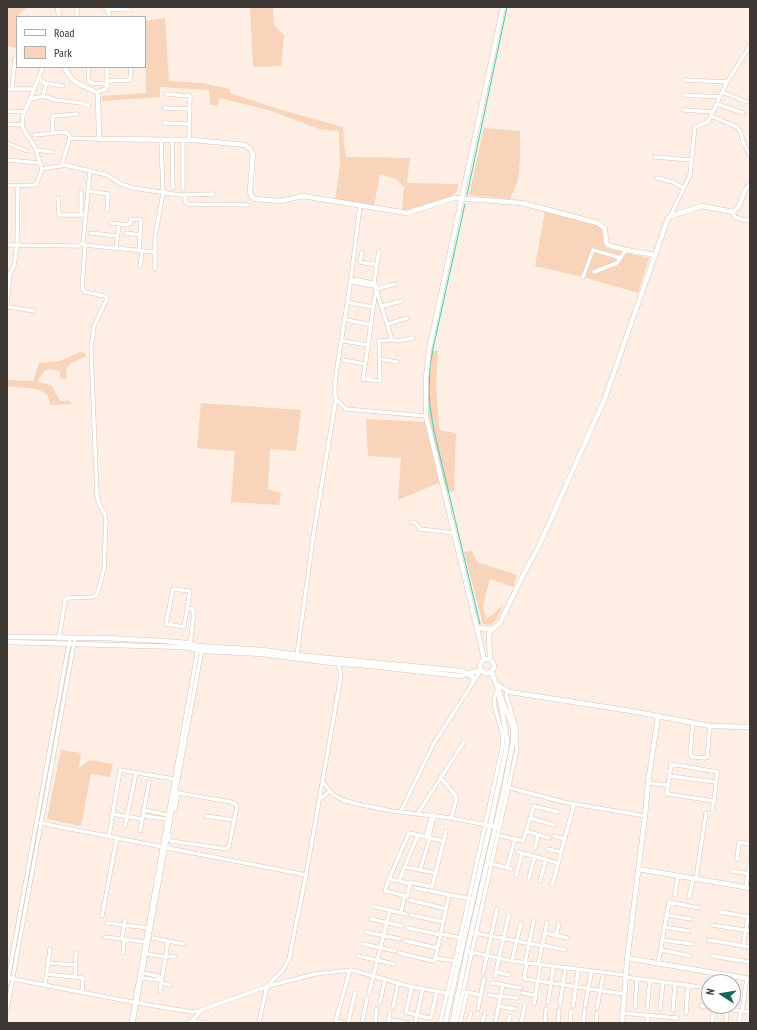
<!DOCTYPE html>
<html>
<head>
<meta charset="utf-8">
<style>
  body { margin:0 }
  #map { position:relative; width:757px; height:1030px; overflow:hidden; background:#feeee3; font-family:"PT Sans Narrow",sans-serif }
  canvas { display:block }
  .frame { position:absolute; inset:0; border:8px solid #3e3834; pointer-events:none }
  .legend { position:absolute; left:16px; top:16px; width:130px; height:52px; box-sizing:border-box; background:#fff; border:1px solid #b2afae; margin:0; padding:5px 7px; list-style:none; font-size:12px; color:#3e3834 }
  .legend li { display:flex; align-items:center; gap:8px; height:20px }
  .legend b { width:20px; border:1px solid #b2afae }
  .north { position:absolute; left:701px; top:974px; width:40px; height:40px; box-sizing:border-box; background:#fff; border:1px solid #b2afae; border-radius:50%; rotate:282deg; font-size:11px; font-weight:700; line-height:16px; text-align:center; color:#3e3834 }
  .north::after { content:''; display:block; margin:auto; width:14px; height:18px; background:#1a645a; clip-path:polygon(50% 0,100% 100%,50% 72%,0 100%) }
</style>
</head>
<body>
<div id="map">
<canvas width="757" height="1030"></canvas>
<div class="frame"></div>
<ul class="legend">
<li><b style="height:5px;background:#fff"></b>Road</li>
<li><b style="height:11px;background:#f7d4ba"></b>Park</li>
</ul>
<div class="north">N</div>
</div>
<script>
const c = document.querySelector('canvas').getContext('2d');
c.lineJoin = 'round';
function fill(path, color) {
  c.fillStyle = color;
  c.fill(path, 'evenodd');
}
function toPath(rows) {
  const path = new Path2D();
  for (const r of rows) {
    if (r.length === 3) {
      path.moveTo(r[0] + r[2], r[1]);
      path.arc(r[0], r[1], r[2], 0, 2 * Math.PI);
      continue;
    }
    path.moveTo(r[0], r[1]);
    for (let i = 2; i < r.length; i += 2) path.lineTo(r[i], r[i + 1]);
  }
  return path;
}
function stroke(path, color, width, dash) {
  c.strokeStyle = color;
  c.lineWidth = width;
  c.lineCap = dash ? 'butt' : 'round';
  c.setLineDash(dash || []);
  c.stroke(path);
}
fill(toPath([
  [7,7,29,7,20,12,18,17,17,17,17,48,7,46,8,61,7,61],
  [250,7,273,7,274,25,284,35,281,66,253,67],
  [165,18,169,81,202,83,230,89,230,93,281,110,343,127,344,144,346,157,410,158,407,183,458,184,458,190,451,197,407,211,402,210,404,187,396,179,380,174,374,206,335,200,340,165,339,133,338,131,319,129,272,111,220,98,217,106,210,105,209,90,160,87,160,97,102,101,102,96,146,93,145,21],
  [484,128,520,131,520,161,518,180,510,199,469,195],
  [545,211,601,227,606,248,649,258,638,293,579,276,535,266],
  [83,351,86,356,70,364,66,370,67,378,60,378,60,371,51,369,45,370,39,378,38,382,47,384,52,386,60,401,70,401,72,404,51,405,47,394,37,389,7,386,7,380,33,381,39,363,60,361],
  [430,351,438,351,436,383,439,430,456,433,454,491,446,493,427,416,427,378],
  [201,403,301,410,296,451,270,449,268,489,281,493,279,505,231,502,235,451,197,448],
  [366,419,425,422,439,483,398,500,401,458,368,456],
  [472,551,477,562,517,575,513,587,490,579,483,606,486,618,491,616,503,605,497,619,491,625,483,624,464,552],
  [61,750,81,753,79,768,90,760,113,764,110,777,91,774,81,826,47,819]
]), '#f7d4ba');
stroke(toPath([
  [467,195,507,7],
  [465,204,434,344,430,365,429,392,430,407,434,431,480,624]
]), '#3ad2be', 1);
const minor = toPath([
  [77,7,77,17],
  [103,7,107,9,129,10],
  [107,9,110,17],
  [88,67,89,81,92,83,104,84],
  [39,79,46,84,43,96],
  [685,80,727,82],
  [107,81,130,80,131,67],
  [45,83,63,86],
  [7,89,35,89],
  [12,89,15,58],
  [96,92,106,89,107,87,107,67],
  [722,92,747,102],
  [166,94,190,96,189,140],
  [684,95,720,97],
  [31,99,43,96,56,100,81,103,89,106],
  [717,104,743,113],
  [164,108,190,109],
  [684,110,713,112],
  [7,111,25,112],
  [711,116,737,127,740,131,744,144,750,155],
  [164,123,189,124],
  [7,124,22,125],
  [53,133,52,118,54,116,77,114],
  [34,135,66,132,69,135,70,138],
  [172,140,173,188],
  [7,143,27,151],
  [36,150,53,152],
  [655,157,691,160],
  [7,160,40,163],
  [62,165,69,140,70,138,99,139],
  [42,169,35,147,24,130,22,125,23,116,43,67],
  [657,178,673,182,683,188],
  [7,186,35,185,37,183,42,169,65,165,107,175,121,184,133,188,180,195,213,194],
  [18,186,17,244,14,266,10,273,7,305,9,307,34,311],
  [183,189,183,140],
  [88,191,108,194,107,211],
  [81,192,81,215],
  [185,195,185,201,188,204,248,205],
  [58,198,59,215,85,215],
  [360,205,351,279,335,381,335,395,336,399,346,409,426,416],
  [733,212,735,217,744,220,750,220],
  [670,217,690,175,695,127,708,122,727,82,750,46],
  [111,223,127,225,130,223,131,219,141,220,139,251],
  [90,233,117,236],
  [126,233,140,235],
  [7,245,79,246,83,243,90,170],
  [84,245,155,252],
  [116,249,119,224],
  [362,252,360,262,377,265],
  [140,267,142,251],
  [155,269,155,237,163,193,161,140],
  [594,272,617,263,626,250],
  [583,277,593,250,621,258],
  [350,282,373,286,376,285,374,283,351,279],
  [374,283,379,251],
  [375,286,376,289,363,379,380,381,379,341,392,340,376,289,395,284],
  [350,303,373,307],
  [382,306,402,301],
  [347,320,371,325],
  [388,324,407,318],
  [392,340,398,341,413,338],
  [344,341,368,345],
  [380,359,397,362],
  [343,360,365,364],
  [412,522,416,523,420,529,454,533],
  [173,589,190,591,184,627,166,624,173,589],
  [187,608,192,609,194,612,190,645],
  [59,639,65,600,68,598,93,597,97,595,104,569,106,520,105,514,99,504,97,496,91,349,94,326,107,299,105,296,85,292,82,289,85,247,83,243],
  [297,655,314,531,336,399],
  [693,723,690,754,692,757,705,758,707,757,710,726],
  [669,776,716,782],
  [440,777,456,796,456,801,451,818],
  [322,781,330,791,334,795,343,800,357,804,392,811,451,818,497,827],
  [648,783,668,785],
  [507,787,563,802,645,816],
  [319,800,330,791],
  [175,809,178,793],
  [144,810,168,815],
  [712,810,714,801,716,782,717,773,717,772,671,764,667,794,714,801],
  [401,811,433,745,481,670],
  [418,813,464,742],
  [112,814,142,819],
  [143,816,167,819],
  [206,816,234,820],
  [530,818,554,825],
  [40,823,306,875],
  [125,826,136,773],
  [140,831,149,782],
  [526,831,549,838],
  [170,835,169,839,171,841,227,849,229,846,237,806,235,804,231,802,173,792],
  [497,835,523,841,534,806,558,812],
  [109,836,120,770,174,779],
  [554,836,565,839],
  [426,837,432,815],
  [429,837,434,815],
  [535,848,538,835],
  [548,849,561,852],
  [518,852,558,863],
  [737,859,739,842,750,844],
  [489,863,511,869],
  [405,867,436,873],
  [507,868,515,839],
  [420,870,430,838],
  [732,871,749,874],
  [516,876,522,853],
  [529,878,535,856],
  [389,879,409,833,443,841],
  [696,879,706,813],
  [399,881,410,884,407,896,385,891,389,879,399,881,418,835],
  [540,881,546,859],
  [410,884,410,882,432,887,446,831],
  [552,886,574,804],
  [746,887,750,861],
  [415,888,471,899],
  [675,895,678,876],
  [689,897,693,879],
  [410,900,446,909],
  [375,907,406,914],
  [720,912,750,917],
  [401,913,404,898],
  [411,915,443,922],
  [666,915,691,919],
  [102,916,117,837],
  [371,919,402,926],
  [107,923,148,928],
  [712,925,750,931],
  [664,927,689,931],
  [408,928,441,935],
  [366,932,400,939],
  [475,933,542,946],
  [545,933,567,938],
  [441,934,461,938],
  [556,936,559,924],
  [105,937,146,942],
  [153,938,168,941,162,979,161,979],
  [122,939,125,920],
  [662,940,692,944],
  [709,940,750,947],
  [168,941,184,944],
  [406,941,437,948],
  [363,944,395,951],
  [542,945,565,950],
  [743,946,748,917],
  [661,950,690,956],
  [470,952,512,961,625,975],
  [123,953,124,939],
  [399,953,433,961,435,960,449,895],
  [146,954,166,957],
  [166,956,175,957],
  [358,956,394,964],
  [712,956,750,962],
  [435,958,456,961],
  [512,961,521,923],
  [48,963,76,965],
  [525,963,534,920],
  [527,963,524,978,525,979,624,994],
  [658,964,669,902,699,908],
  [538,965,547,922],
  [496,972,509,975],
  [143,973,158,976,161,979],
  [483,973,497,909],
  [47,974,83,978,82,992],
  [495,976,509,914],
  [75,977,76,953],
  [625,977,700,987],
  [8,978,137,1003,192,1012,199,1011,268,986,315,974,352,970,408,986,451,994],
  [142,978,158,980,161,979],
  [162,979,161,983,170,985],
  [720,982,721,974],
  [492,983,521,988],
  [733,983,734,976],
  [7,985,70,638],
  [45,985,50,949],
  [412,986,406,1012,428,1018,431,1017,437,991],
  [160,991,161,983],
  [466,992,481,995],
  [369,993,390,910],
  [522,993,535,995],
  [489,995,500,997],
  [500,996,517,998],
  [380,1003,385,979],
  [548,1003,553,969],
  [534,1004,540,968],
  [560,1004,565,970],
  [498,1006,515,1009],
  [573,1006,578,972],
  [585,1006,591,974],
  [701,1006,750,1012],
  [393,1007,398,983],
  [635,1007,637,979],
  [597,1008,603,976],
  [647,1008,650,980],
  [7,1009,75,638],
  [478,1009,484,978],
  [660,1009,663,982],
  [673,1010,675,984],
  [742,1011,747,978],
  [622,1013,677,1018],
  [686,1013,688,986],
  [388,1019,407,1023],
  [191,1021,205,1023],
  [336,1021,345,1023],
  [131,1023,198,648],
  [133,1023,202,649],
  [190,1023,201,1011],
  [259,1023,266,990,271,982,283,970,289,959,306,875,341,676,338,662],
  [335,1023,350,970],
  [348,1023,355,993],
  [362,1023,367,999],
  [375,1023,377,1009],
  [388,1023,390,1013],
  [415,1023,423,988],
  [440,1023,455,961,502,749,503,736,494,704,495,696,498,689],
  [456,1023,517,749,516,728,506,694],
  [460,1023,467,992],
  [468,1023,471,1013],
  [482,1023,485,1013],
  [495,1023,503,985],
  [508,1023,510,1016],
  [521,1023,525,1005],
  [545,1023,546,1009],
  [558,1023,559,1010],
  [570,1023,571,1011],
  [583,1023,585,1010],
  [596,1023,597,1013],
  [647,1023,648,1016],
  [712,1023,714,1007],
  [726,1023,727,1009],
  [739,1023,741,1011]
]);
const tertiary = toPath([
  [58,7,59,17],
  [64,67,72,79,79,84,98,93,99,139,194,140,245,145,250,149,253,154,250,191,251,196,255,199,280,201,303,196,407,213,454,198,522,203,598,223,605,229,606,242,608,245,626,250,656,255],
  [477,628,493,629],
  [7,637,105,638,164,641,187,643,198,646,263,650,297,655,462,671,473,677,473,683],
  [7,642,183,647,204,651,263,654,331,663,371,666,460,676,481,670],
  [487,666,7],
  [484,660,481,645,426,416,426,378,429,350,503,7],
  [490,660,489,633,493,629,500,623,523,575,539,546,605,398,668,218,671,216,702,206,733,212,739,206,745,190,750,185],
  [496,684,510,692,631,711,710,726,750,727],
  [638,869,750,888],
  [627,958,750,979],
  [445,1023,490,825,506,751,507,739,499,694],
  [452,1023,467,951,503,793,513,742,513,728,491,671],
  [622,1023,627,961,645,816,648,783,658,716]
]);
stroke(minor, '#d6c7bc', 4.5);
stroke(tertiary, '#d6c7bc', 5.5);
stroke(minor, '#fff', 3.5);
stroke(tertiary, '#fff', 4.5);
</script>
</body>
</html>
